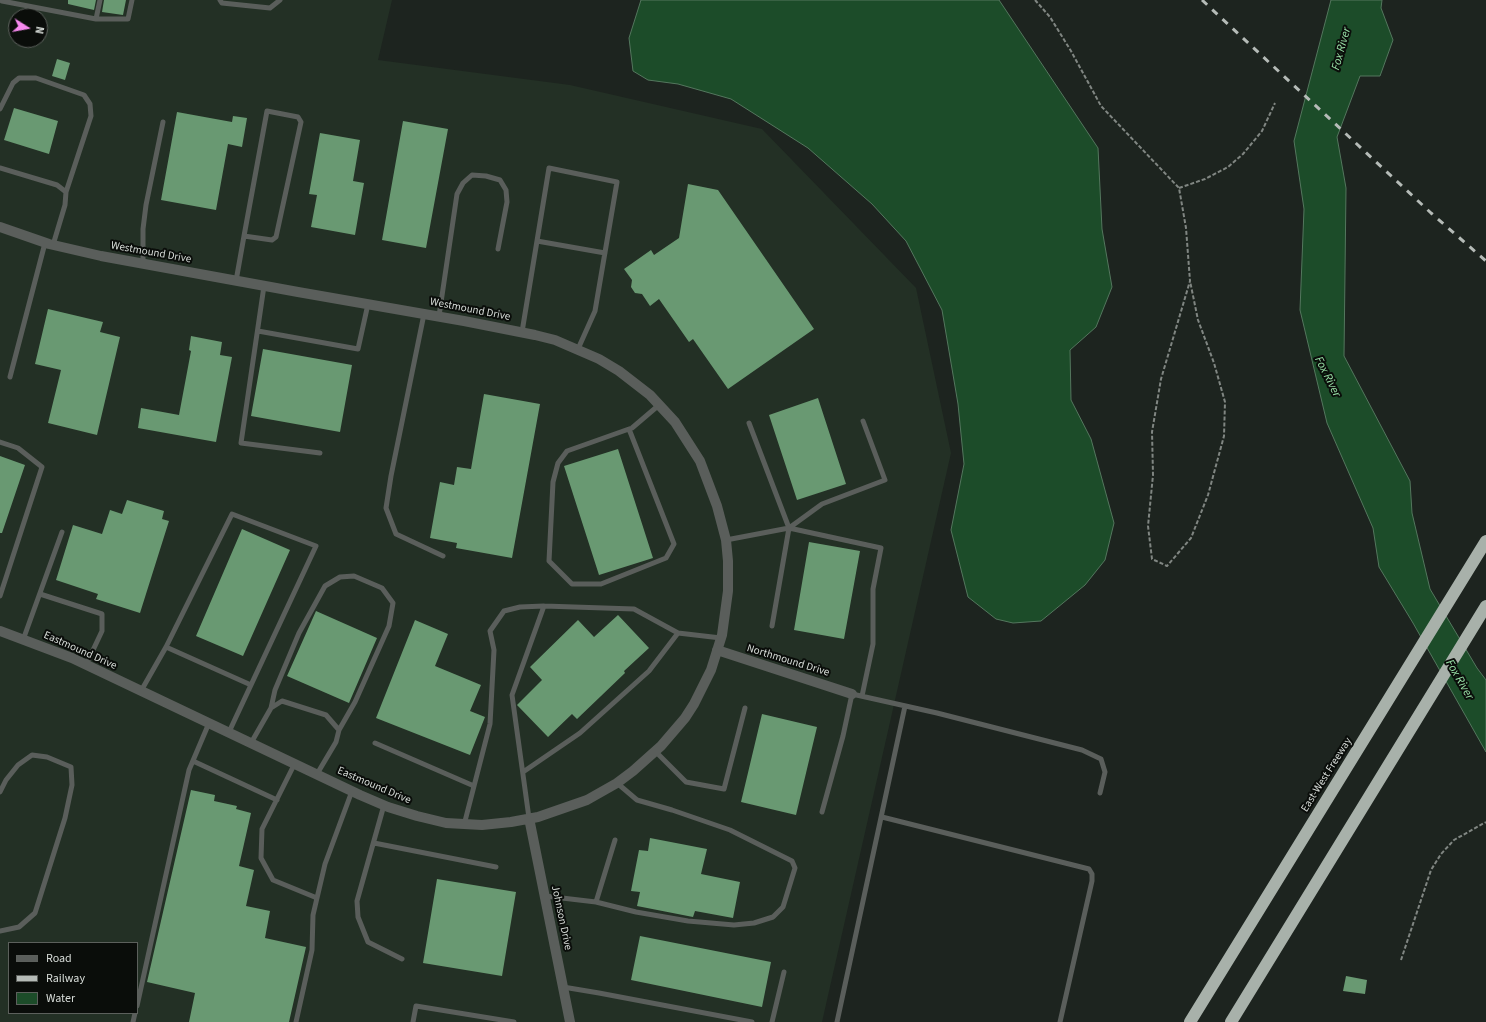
<!DOCTYPE html>
<html>
<head>
<meta charset="utf-8">
<style>
  body { margin:0 }
  #map { position:relative; width:1486px; height:1022px; overflow:hidden; background:#1d241f; font-family:"Source Sans 3",sans-serif }
  canvas { display:block }
  .legend { position:absolute; left:8px; top:942px; width:130px; height:72px; box-sizing:border-box; background:#0a0d0a; border:1px solid #5c605c; margin:0; padding:5px 7px; list-style:none; font-size:12px; color:#d7dcd8 }
  .legend li { display:flex; align-items:center; gap:8px; height:20px }
  .legend b { width:20px; border:1px solid #5c605c }
  .north { position:absolute; left:8px; top:8px; width:40px; height:40px; box-sizing:border-box; background:#0a0d0a; border:1px solid #5c605c; border-radius:50%; rotate:101deg; font-size:11px; font-weight:700; line-height:16px; text-align:center; color:#d7dcd8 }
  .north::after { content:''; display:block; margin:auto; width:14px; height:18px; background:#f689ee; clip-path:polygon(50% 0,100% 100%,50% 72%,0 100%) }
</style>
</head>
<body>
<div id="map">
<canvas width="1486" height="1022"></canvas>
<ul class="legend">
<li><b style="height:5px;background:#5a5e5b"></b>Road</li>
<li><b style="height:5px;background:#b5bbb7"></b>Railway</li>
<li><b style="height:11px;background:#1c4c29"></b>Water</li>
</ul>
<div class="north">N</div>
</div>
<script>
const c = document.querySelector('canvas').getContext('2d');
c.lineJoin = 'round';
function fill(path, color) {
  c.fillStyle = color;
  c.fill(path, 'evenodd');
}
function toPath(rows) {
  const path = new Path2D();
  for (const r of rows) {
    path.moveTo(r[0], r[1]);
    for (let i = 2; i < r.length; i += 2) path.lineTo(r[i], r[i + 1]);
  }
  return path;
}
function stroke(path, color, width, dash) {
  c.strokeStyle = color;
  c.lineWidth = width;
  c.lineCap = dash ? 'butt' : 'round';
  c.setLineDash(dash || []);
  c.stroke(path);
}
function label(font, color, halo, rows, align = 'center') {
  c.font = font + ' "Source Sans 3",sans-serif';
  c.lineWidth = 4;
  c.setLineDash([]);
  c.textBaseline = 'middle';
  c.strokeStyle = halo;
  c.fillStyle = color;
  for (const [text, x, y, turn = 0] of rows) {
    c.save();
    c.translate(x, y);
    c.rotate((+turn || 0) * Math.PI / 180);
    c.textAlign = isNaN(turn) ? turn : align;
    if (halo) c.strokeText(text, 0, 0);
    c.fillText(text, 0, 0);
    c.restore();
  }
}
fill(toPath([
  [0,0,392,0,378,60,570,85,762,129,916,288,951,453,822,1022,0,1022],
  [16,16,40,16,40,40,16,40],
  [9,943,137,943,137,1013,9,1013]
]), '#233025');
const water = toPath([
  [641,0,999,0,1098,148,1102,229,1112,287,1096,327,1070,350,1071,400,1091,439,1114,523,1105,560,1085,585,1041,621,1013,623,996,619,968,597,951,530,964,464,958,404,942,310,906,241,872,204,808,148,731,99,678,84,648,80,633,71,629,38,641,0],
  [1331,0,1382,0,1381,8,1393,40,1380,76,1360,76,1337,137,1346,188,1344,356,1410,481,1412,513,1430,589,1477,668,1486,680,1486,752,1413,623,1379,567,1373,528,1327,423,1300,310,1304,209,1294,141,1331,0]
]);
fill(water, '#1c4c29');
stroke(water, '#54775e', 1);
fill(toPath([
  [68,0,96,0,94,10,68,4],
  [104,0,126,0,123,15,102,12],
  [57,59,70,63,65,80,52,76],
  [14,108,58,121,49,154,4,140],
  [177,112,232,122,233,116,247,118,242,147,228,144,216,210,161,200],
  [403,121,448,129,426,248,382,240],
  [320,133,360,140,353,181,364,183,355,235,311,227,317,195,309,194],
  [688,184,718,190,814,329,728,389,693,339,689,342,659,299,650,306,642,294,635,293,631,287,632,280,624,269,651,250,654,255,679,238],
  [48,309,103,322,100,332,120,337,97,435,48,423,61,370,35,364],
  [191,336,222,342,220,355,232,357,216,442,138,428,141,408,179,415,191,351,189,350],
  [263,349,352,365,340,432,251,416],
  [484,394,540,404,512,558,456,548,457,543,430,538,440,482,454,485,457,467,471,469],
  [818,398,846,484,797,500,769,415],
  [618,449,653,558,599,575,564,466],
  [0,456,25,465,2,533,0,533],
  [127,500,164,511,162,519,169,521,140,613,96,599,98,594,56,580,73,525,102,534,110,510,122,514],
  [242,529,290,550,243,656,196,636],
  [809,542,860,551,844,639,794,630],
  [316,611,377,638,349,703,287,676],
  [618,615,649,648,624,671,625,673,577,719,572,714,548,737,517,705,542,680,530,667,578,620,594,637],
  [415,620,448,634,435,666,481,685,470,711,485,717,470,755,376,718],
  [762,714,817,727,796,815,741,802],
  [191,790,215,795,214,801,237,806,236,809,251,813,239,866,254,870,246,906,270,911,265,938,306,947,289,1022,189,1022,195,993,147,982],
  [650,838,707,849,701,874,740,882,733,918,695,911,693,917,637,906,640,892,631,891,639,850,648,851],
  [437,879,516,892,502,976,423,963],
  [640,936,771,962,762,1007,631,980],
  [1346,976,1367,980,1365,994,1343,991]
]), '#699972');
stroke(toPath([
  [1035,0,1050,17,1071,51,1101,106,1179,188,1186,228,1190,281,1161,379,1152,432,1153,475,1148,526,1152,559,1167,566,1191,538,1208,495,1224,436,1225,402,1214,363,1198,320,1190,281],
  [1179,188,1205,179,1228,167,1243,154,1262,131,1275,103],
  [1401,960,1431,870,1441,854,1454,840,1486,822]
]), '#808682', 2, [4, 2]);
stroke(toPath([
  [220,0,222,3,270,8,280,0],
  [2,1,96,19,128,19,132,0],
  [96,19,100,0],
  [0,109,13,83,19,78,36,78,84,95,90,104,91,116,66,192],
  [0,168,57,185,66,192,65,205,53,245],
  [537,241,605,253],
  [143,263,143,229,146,205,163,122],
  [236,281,244,236,267,111,298,117,301,122,276,237,272,240,244,236],
  [264,286,241,443,320,453],
  [424,314,391,476,386,508,396,534,443,556],
  [439,316,457,194,463,183,472,175,486,176,500,180,506,190,507,202,498,249],
  [258,331,358,349,368,304],
  [522,332,549,168,617,182,595,311,578,349],
  [10,377,45,243],
  [749,423,789,528,772,626],
  [629,429,674,544,666,558,601,584,572,584,549,561,553,482,558,463,567,451,629,429,632,428,659,405],
  [0,442,18,448,42,467,0,596],
  [789,528,881,548,873,589,873,644,862,696],
  [726,540,789,528,822,504,885,480,863,421],
  [40,594,102,614,102,631,86,665],
  [544,606,634,609,678,633],
  [23,640,62,532],
  [166,647,251,685],
  [141,691,166,647,232,514,316,546,229,732],
  [271,708,275,690,299,633,325,586,340,577,354,576,382,588,393,603,389,626,355,702,339,730],
  [251,743,271,708,282,701,326,715,339,730,336,742,317,774],
  [375,743,474,786],
  [655,751,686,782,724,789,745,708],
  [193,761,277,800],
  [295,763,262,829,261,858,273,880,317,898],
  [523,772,580,733,649,671,678,633,721,638],
  [0,792,6,780,18,765,32,755,47,757,71,767,72,785,65,818,35,913,19,927,0,931],
  [384,805,357,901,358,917,368,942,402,959],
  [822,812,843,736,852,694,937,713,1082,750,1101,759,1105,772,1100,793],
  [882,817,1089,869,1092,874,1092,881,1060,1022],
  [464,825,490,724,494,650,490,631,504,611,520,607,544,606,512,695,529,818],
  [374,843,496,867],
  [545,896,596,902,636,912,688,921,734,925,754,923,773,917,783,907,795,868,792,861,730,830,672,810,637,800,617,783],
  [596,902,615,840],
  [563,987,599,993,752,1022],
  [137,1006,189,770,209,723],
  [133,1022,135,1013],
  [296,1022,312,950,313,915,325,864,352,791],
  [413,1022,416,1006,514,1022],
  [772,1022,784,972],
  [837,1022,905,706]
]), '#5a5e5b', 5);
stroke(toPath([
  [0,227,49,244,101,256,298,292,464,321,535,335,555,340,599,359,619,371,650,395,675,422,700,461,717,506,726,540,728,561,728,591,722,635,711,670,694,704,685,718,661,746,633,771,617,783,587,800,538,817,511,822,482,825,446,823,417,816,388,807,360,795,72,658,0,631],
  [717,650,852,694],
  [529,818,570,1022]
]), '#5a5e5b', 10);
stroke(toPath([
  [1190,1022,1486,541],
  [1231,1022,1486,606]
]), '#a8b1aa', 12);
stroke(toPath([
  [1202,0,1431,213,1486,261]
]), '#b5bbb7', 3, [7, 7]);
label('11px', '#d7dcd8', '#0a0d0a', [
  ["Westmound Drive",151,253,10],
  ["Westmound Drive",470,310,11],
  ["Eastmound Drive",80,651,24],
  ["Northmound Drive",788,661,17],
  ["East-West Freeway",1327,775,-58],
  ["Eastmound Drive",374,786,23],
  ["Johnson Drive",561,918,78]
]);
label('italic 12px', '#99e1a7', '#0a0d0a', [
  ["Fox River",1342,49,-75],
  ["Fox River",1327,377,63],
  ["Fox River",1459,680,60]
]);
</script>
</body>
</html>
